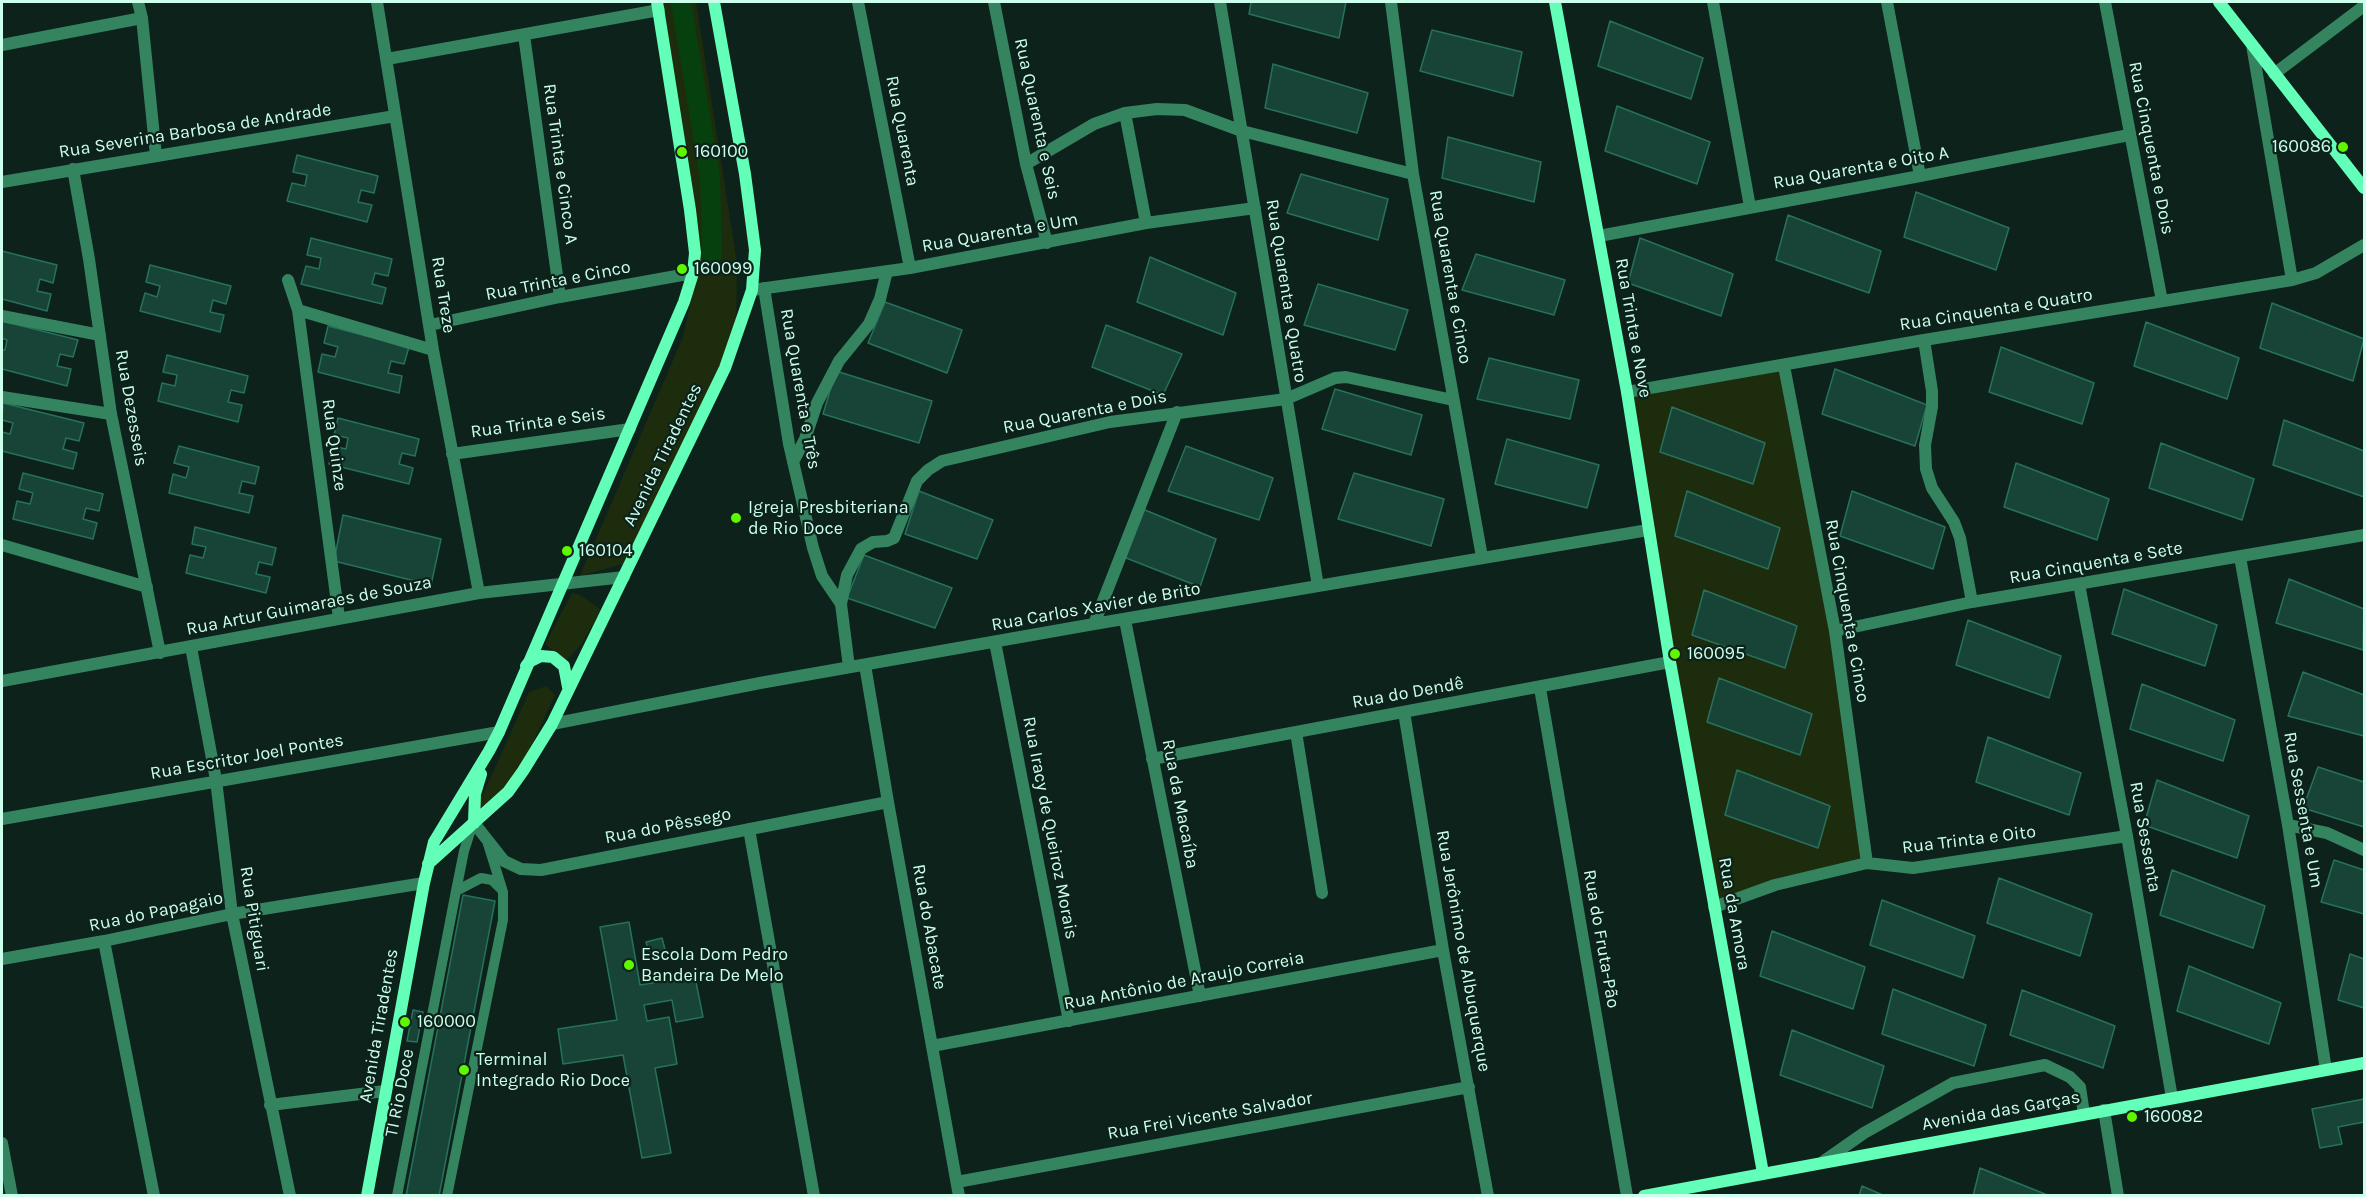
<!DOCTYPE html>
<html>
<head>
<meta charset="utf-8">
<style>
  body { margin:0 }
  #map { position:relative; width:2366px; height:1197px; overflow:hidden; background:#0c221b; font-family:Karla,sans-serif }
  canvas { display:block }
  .frame { position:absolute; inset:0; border:3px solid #ccffec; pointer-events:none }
</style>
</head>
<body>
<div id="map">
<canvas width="2366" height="1197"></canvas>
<div class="frame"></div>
</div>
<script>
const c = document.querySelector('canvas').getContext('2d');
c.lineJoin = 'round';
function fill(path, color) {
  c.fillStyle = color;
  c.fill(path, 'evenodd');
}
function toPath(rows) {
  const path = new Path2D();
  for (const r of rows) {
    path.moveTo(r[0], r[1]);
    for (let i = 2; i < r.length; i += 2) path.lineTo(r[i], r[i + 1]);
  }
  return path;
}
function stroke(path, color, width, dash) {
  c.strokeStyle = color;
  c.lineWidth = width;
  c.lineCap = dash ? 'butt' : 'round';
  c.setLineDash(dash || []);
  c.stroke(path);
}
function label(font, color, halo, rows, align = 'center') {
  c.font = font + ' Karla,sans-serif';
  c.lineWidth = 4.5;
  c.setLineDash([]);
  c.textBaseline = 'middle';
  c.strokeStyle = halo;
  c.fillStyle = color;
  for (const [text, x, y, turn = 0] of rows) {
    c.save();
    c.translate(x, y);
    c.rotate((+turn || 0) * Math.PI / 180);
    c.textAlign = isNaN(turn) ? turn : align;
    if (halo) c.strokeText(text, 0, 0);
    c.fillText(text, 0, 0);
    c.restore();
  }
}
fill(toPath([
  [656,2,696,2,737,263,736,332,626,563,580,576,683,337,699,264],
  [1784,366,1835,631,1867,863,1714,907,1627,392],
  [572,593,580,595,601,610,581,645,566,661,545,644],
  [546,686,555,695,515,781,475,812,529,692]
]), '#1e2c0e');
stroke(toPath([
  [681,2,710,177,712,254]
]), '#06400f', 20);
const building = toPath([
  [1251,2,1346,2,1339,38,1249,14,1251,2],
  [1610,21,1703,58,1691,99,1598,66,1610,21],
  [1432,30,1522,52,1513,96,1420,71,1432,30],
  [1273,64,1368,93,1357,133,1265,108,1273,64],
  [1617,106,1710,142,1697,184,1605,151,1617,106],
  [1448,137,1541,162,1534,202,1442,178,1448,137],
  [297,155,378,176,374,193,361,190,358,202,372,205,367,222,287,201,292,183,305,186,307,175,293,172,297,155],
  [1301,174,1388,199,1378,240,1287,213,1301,174],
  [1916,192,2009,228,1996,270,1904,237,1916,192],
  [1788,215,1881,251,1869,293,1776,260,1788,215],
  [311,238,392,259,388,276,375,273,372,284,386,288,382,304,301,284,306,266,319,269,321,258,307,255,311,238],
  [1640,238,1733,274,1721,316,1628,283,1640,238],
  [2,251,57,265,53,283,40,279,37,291,51,294,47,311,2,299,2,251],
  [1476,254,1565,280,1554,315,1462,290,1476,254],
  [1150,257,1236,293,1223,335,1137,302,1150,257],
  [150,265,231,286,226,304,213,300,210,312,224,315,220,332,140,311,145,293,157,297,160,286,146,282,150,265],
  [1318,284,1408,310,1395,350,1304,325,1318,284],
  [885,302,962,330,947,373,868,343,885,302],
  [2272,303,2364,339,2353,381,2260,348,2272,303],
  [2,321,78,340,73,357,60,354,57,366,71,369,67,386,2,369,2,350,5,350,7,340,2,338,2,321],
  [2146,322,2239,358,2227,399,2134,366,2146,322],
  [1106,325,1182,354,1163,395,1092,367,1106,325],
  [328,326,409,347,404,364,391,361,388,373,402,376,399,393,318,372,322,354,335,357,338,347,324,343,328,326],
  [2001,347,2094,383,2082,424,1989,392,2001,347],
  [167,355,248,376,244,393,231,390,228,402,242,405,238,422,158,401,162,383,175,386,177,375,163,372,167,355],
  [1489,358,1579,380,1570,419,1477,399,1489,358],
  [1835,369,1927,405,1915,446,1822,414,1835,369],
  [836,371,932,401,919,443,823,414,836,371],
  [1335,389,1422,415,1411,455,1322,429,1335,389],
  [3,403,84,423,79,441,66,438,63,449,77,453,73,469,2,451,2,432,10,434,13,423,2,420,3,403],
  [1672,407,1765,443,1753,484,1660,452,1672,407],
  [338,418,419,439,415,456,402,453,399,464,413,468,409,484,329,464,333,446,346,449,348,438,334,435,338,418],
  [2284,420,2364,451,2364,497,2273,465,2284,420],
  [1507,439,1599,465,1587,508,1495,484,1507,439],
  [2161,443,2254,479,2242,520,2149,488,2161,443],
  [179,446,259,467,255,484,242,481,239,493,253,496,249,513,169,493,173,474,186,478,189,467,174,463,179,446],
  [1186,446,1273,478,1259,520,1168,491,1186,446],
  [2016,463,2109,499,2097,540,2004,507,2016,463],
  [23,473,103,494,99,511,86,508,83,519,97,523,93,539,13,519,17,501,30,504,33,493,19,489,23,473],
  [1354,473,1444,499,1431,546,1338,519,1354,473],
  [919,491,993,520,977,559,905,534,919,491],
  [1687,491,1780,528,1768,569,1675,536,1687,491],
  [1852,491,1945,527,1933,569,1840,536,1852,491],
  [1140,508,1216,539,1200,587,1121,556,1140,508],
  [343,515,441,539,431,585,334,561,343,515],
  [195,527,276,548,272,565,259,562,256,574,270,577,266,593,186,573,190,555,203,558,206,547,192,544,195,527],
  [864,555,952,588,935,628,847,598,864,555],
  [2289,579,2364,609,2363,650,2276,623,2289,579],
  [2124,589,2217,625,2205,666,2112,634,2124,589],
  [1704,590,1797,626,1785,668,1692,635,1704,590],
  [1968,620,2061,656,2049,698,1956,665,1968,620],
  [2303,672,2364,695,2364,736,2288,716,2303,672],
  [1719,678,1812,714,1800,755,1707,722,1719,678],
  [2142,684,2235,720,2223,761,2130,729,2142,684],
  [1988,737,2081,773,2069,815,1976,782,1988,737],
  [2318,767,2364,782,2364,827,2303,808,2318,767],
  [1737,770,1830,806,1818,848,1725,815,1737,770],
  [2157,780,2249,816,2237,858,2144,825,2157,780],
  [2334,860,2364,870,2364,914,2321,902,2334,860],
  [2172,870,2265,906,2253,948,2160,915,2172,870],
  [1999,878,2092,914,2080,956,1987,923,1999,878],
  [463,895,495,901,439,1196,406,1196,463,895],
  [1882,900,1975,936,1963,978,1870,945,1882,900],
  [629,922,640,985,670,980,669,977,694,972,703,1017,676,1022,672,1000,644,1005,647,1021,669,1017,677,1064,655,1068,671,1153,642,1158,623,1055,563,1064,558,1029,617,1020,600,927,629,922],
  [1772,931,1865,967,1853,1009,1760,976,1772,931],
  [662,938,667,957,654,960,652,952,649,953,646,942,662,938],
  [2350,954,2364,959,2364,1008,2338,1000,2350,954],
  [2189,966,2281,1003,2269,1044,2177,1011,2189,966],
  [1893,989,1986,1025,1974,1066,1882,1034,1893,989],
  [2022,990,2115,1026,2103,1068,2010,1035,2022,990],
  [413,1010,423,1012,417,1042,407,1041,413,1010],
  [1792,1030,1884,1066,1872,1108,1780,1075,1792,1030],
  [2364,1099,2364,1122,2338,1127,2342,1144,2320,1148,2312,1109,2364,1099],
  [1980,1168,2050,1196,1973,1196,1980,1168],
  [1862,1186,1885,1196,1859,1196,1862,1186]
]);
fill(building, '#174437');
stroke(building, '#27715c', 1.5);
stroke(toPath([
  [456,891,481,878,492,880,501,889],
  [397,1196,456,891,464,851,473,823],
  [447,1196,503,920,503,892,488,844]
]), '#348460', 10);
stroke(toPath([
  [138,2,142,18,156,156],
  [377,2,433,350,479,593],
  [858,2,910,268],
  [994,2,1026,164,1047,243],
  [1220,2,1318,586],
  [1391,2,1413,174,1482,557],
  [1713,2,1750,207],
  [1887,2,1920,176],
  [2105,2,2162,301],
  [524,35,560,297],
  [2,45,142,18],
  [2252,45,2292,280],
  [387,59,659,10],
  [2274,74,2364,6],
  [1125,113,1146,223],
  [1026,164,1094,124,1125,113,1157,109,1185,110,1242,131,1413,174],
  [73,169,89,259,111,414,160,653],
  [2,182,395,116],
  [1599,236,1920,176,2129,135],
  [288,280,298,310,339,618],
  [764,288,789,444,813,548,822,576,841,604,849,667],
  [752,290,910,268,1146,223,1255,208],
  [298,310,433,350],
  [2,316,100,335],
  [430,325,560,297,693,273],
  [1924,340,1932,391,1932,407,1925,445,1926,469,1932,488,1954,522,1960,538,1972,602],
  [1784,366,1835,631,1867,863],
  [1627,392,1924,340,2292,280,2316,273,2364,245],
  [2,397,111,414],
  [452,454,630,429],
  [793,462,805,439,817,403,839,361,869,324,880,299,887,271],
  [2,545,147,587],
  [2240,557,2288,825,2326,1070],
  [2079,584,2127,836,2172,1098],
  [841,604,847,575,861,549,873,542,887,541,894,538,917,481,928,470,942,461,1110,422,1286,399,1335,378,1346,377,1453,400],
  [1125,620,1200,996],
  [1094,624,1177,412],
  [1835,631,1972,602,2364,535],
  [995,642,1069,1021],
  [191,647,216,780,232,914,290,1196],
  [865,665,888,802,959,1196],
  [2,681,479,593,624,577],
  [1540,688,1627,1196],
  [1404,712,1443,950,1488,1196],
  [552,724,760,683,1094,624,1648,530],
  [1296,732,1322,893],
  [1152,759,1670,662],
  [2,819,499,732],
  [474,823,504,861,521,869,541,870,888,802],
  [2288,825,2327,833,2364,850],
  [749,829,814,1196],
  [1714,907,1775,885,1867,863,1913,868,2127,836],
  [104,941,154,1196],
  [2,959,104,941,232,914,424,883],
  [932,1046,1443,950],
  [270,1105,385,1091],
  [2104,1110,2118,1196],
  [2,1143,12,1196],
  [1824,1161,1864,1133,1953,1083,2045,1065,2070,1077,2080,1087,2084,1114],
  [957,1182,1469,1087]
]), '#348460', 12);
stroke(toPath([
  [1555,2,1627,392,1670,662,1763,1173],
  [2219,2,2364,188],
  [526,666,529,662,541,656,553,657,564,666,568,687],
  [474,823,475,794,481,774],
  [428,864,508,792,523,771,552,724,725,368,752,290,755,250,745,174,714,2],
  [367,1196,424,883,434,842,489,751,499,732,684,302,693,273,695,253,690,210,657,2],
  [1644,1196,2364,1063]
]), '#63ffb8', 12);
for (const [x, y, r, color] of [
  [2343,147,6,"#5ff700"],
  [682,152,6,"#5ff700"],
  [682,269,6,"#5ff700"],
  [736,518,6,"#5ff700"],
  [567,551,6,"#5ff700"],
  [1675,654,6,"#5ff700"],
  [629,965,6,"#5ff700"],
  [405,1022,6,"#5ff700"],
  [464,1070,6,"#5ff700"],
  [2132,1117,6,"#5ff700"]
]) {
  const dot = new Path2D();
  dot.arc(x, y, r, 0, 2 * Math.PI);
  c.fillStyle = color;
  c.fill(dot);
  stroke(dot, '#0c221b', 2);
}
label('18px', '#ccffec', '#0c221b', [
  ["Rua Quarenta e Seis",1037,119,78],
  ["Rua Severina Barbosa de Andrade",195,131,-9],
  ["Rua Quarenta",902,131,79],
  ["Rua Cinquenta e Dois",2151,148,79],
  ["Rua Trinta e Cinco A",560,164,82],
  ["Rua Quarenta e Oito A",1861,168,-10],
  ["Rua Quarenta e Um",1000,233,-10],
  ["Rua Quarenta e Cinco",1450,277,80],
  ["Rua Trinta e Cinco",558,281,-11],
  ["Rua Quarenta e Quatro",1286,291,81],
  ["Rua Treze",443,295,81],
  ["Rua Cinquenta e Quatro",1996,310,-9],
  ["Rua Trinta e Nove",1633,328,80],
  ["Rua Quarenta e Três",800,389,80],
  ["Rua Dezesseis",131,408,80],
  ["Rua Quarenta e Dois",1085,412,-11],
  ["Rua Trinta e Seis",538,423,-8],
  ["Rua Quinze",334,445,82],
  ["Avenida Tiradentes",663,455,-64],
  ["Rua Cinquenta e Sete",2096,563,-10],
  ["Rua Artur Guimaraes de Souza",309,606,-11],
  ["Rua Carlos Xavier de Brito",1096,607,-10],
  ["Rua Cinquenta e Cinco",1847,611,80],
  ["Rua do Dendê",1408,693,-10],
  ["Rua Escritor Joel Pontes",247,757,-10],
  ["Rua da Macaíba",1180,804,79],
  ["Rua Sessenta e Um",2303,810,80],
  ["Rua do Pêssego",668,826,-11],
  ["Rua Iracy de Queiroz Morais",1050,828,79],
  ["Rua Sessenta",2145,837,80],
  ["Rua Trinta e Oito",1969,840,-7],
  ["Rua do Papagaio",156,912,-12],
  ["Rua da Amora",1734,914,80],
  ["Rua Pitiguari",254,919,81],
  ["Rua do Abacate",929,927,80],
  ["Rua do Fruta-Pão",1601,939,80],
  ["Rua Jerônimo de Albuquerque",1463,951,80],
  ["Rua Antônio de Araujo Correia",1184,981,-11],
  ["Avenida Tiradentes",379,1026,-80],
  ["TI Rio Doce",400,1093,-79],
  ["Avenida das Garças",2001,1111,-10],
  ["Rua Frei Vicente Salvador",1210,1116,-10]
]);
label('18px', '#ccffec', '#0c221b', [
  ["160086",2331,147,"right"],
  ["160100",694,152],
  ["160099",694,269],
  ["Igreja Presbiteriana",748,508],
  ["de Rio Doce",748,529],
  ["160104",579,551],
  ["160095",1687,654],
  ["Escola Dom Pedro",641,955],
  ["Bandeira De Melo",641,976],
  ["160000",417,1022],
  ["Terminal",476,1060],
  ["Integrado Rio Doce",476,1081],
  ["160082",2144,1117]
], 'left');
</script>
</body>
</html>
